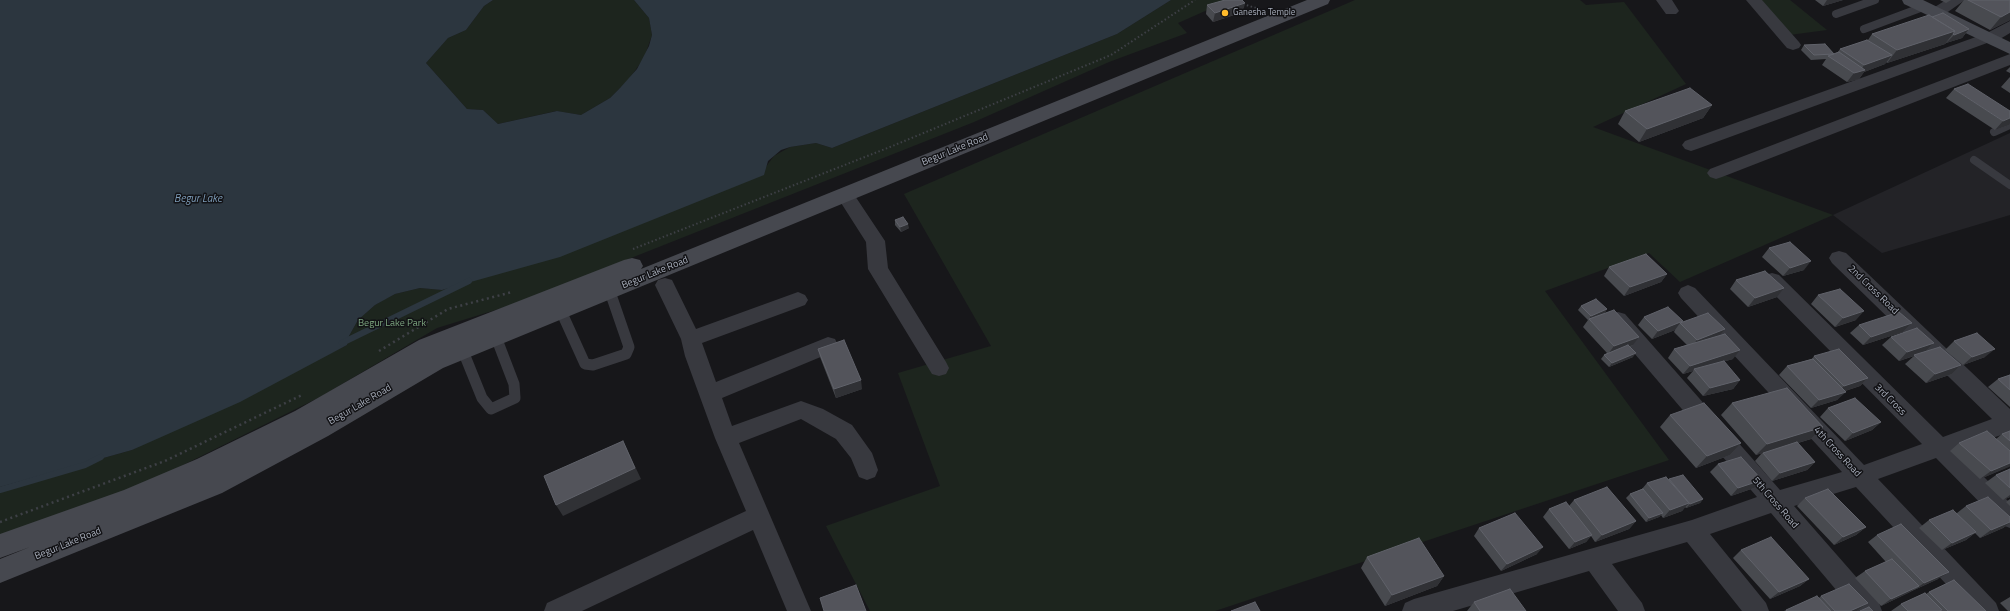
<!DOCTYPE html>
<html>
<head>
<meta charset="utf-8">
<style>
  body { margin:0 }
  canvas { display:block; background:#17171a }
</style>
</head>
<body>
<canvas width="2010" height="611"></canvas>
<script>
const c = document.querySelector('canvas').getContext('2d');
c.lineJoin = 'round';
function fill(path, color) {
  c.fillStyle = color;
  c.fill(path, 'evenodd');
}
function toPath(rows) {
  const path = new Path2D();
  for (const r of rows) {
    path.moveTo(r[0], r[1]);
    for (let i = 2; i < r.length; i += 2) path.lineTo(r[i], r[i + 1]);
  }
  return path;
}
function stroke(path, color, width, dash) {
  c.strokeStyle = color;
  c.lineWidth = width;
  c.lineCap = dash ? 'butt' : 'round';
  c.setLineDash(dash || []);
  c.stroke(path);
}
function label(font, color, halo, rows, align = 'center') {
  c.font = font + ' "Titillium Web",sans-serif';
  c.lineWidth = 3;
  c.setLineDash([]);
  c.textBaseline = 'middle';
  c.strokeStyle = halo;
  c.fillStyle = color;
  for (const [text, x, y, turn = 0] of rows) {
    c.save();
    c.translate(x, y);
    c.rotate((+turn || 0) * Math.PI / 180);
    c.textAlign = isNaN(turn) ? turn : align;
    if (halo) c.strokeText(text, 0, 0);
    c.fillText(text, 0, 0);
    c.restore();
  }
}
fill(toPath([
  [2010,133,2010,215,1882,253,1833,215]
]), '#232327');
fill(toPath([
  [493,0,634,0,649,18,652,35,644,58,629,79,610,98,581,115,556,111,498,124,483,110,467,109,426,63,448,38,466,30,484,6],
  [1171,0,1230,0,1178,23,1187,33,1109,62,974,122,515,304,437,328,320,397,169,472,80,509,0,535,0,487,132,450,347,345,349,336,358,320,375,305,385,299,395,294,420,288,442,290,765,168,774,156,790,147,816,143,832,148,1117,34],
  [1355,0,1580,0,1586,5,1624,2,1686,84,1593,127,1833,215,1680,282,1649,253,1545,291,1669,460,1215,611,870,611,826,526,940,486,898,373,991,346,904,194],
  [1758,0,1790,0,1827,30,1789,35]
]), '#1d251e');
fill(toPath([
  [0,0,493,0,484,6,466,30,448,38,426,63,467,109,483,110,498,124,557,111,581,115,610,98,620,88,637,69,649,46,652,35,649,18,634,0,1171,0,1117,34,832,148,816,143,790,147,781,150,768,161,764,175,560,257,442,290,420,288,395,294,375,305,358,320,349,336,347,345,240,402,132,450,0,487]
]), '#2c363f');
stroke(toPath([
  [342,343,469,281],
  [0,490,85,465,101,457]
]), '#2c363f', 6);
stroke(toPath([
  [1243,4,1259,9],
  [633,249,890,147,1111,55,1195,0]
]), '#3e4046', 2, [1.5, 2.5]);
stroke(toPath([
  [379,351,448,309,512,292],
  [0,522,165,461,302,395]
]), '#3e4046', 2.5, [2, 3.5]);
stroke(toPath([
  [1836,14,1875,0],
  [1864,29,1923,7],
  [1994,132,2010,125],
  [1974,160,2010,185]
]), '#38393f', 8);
stroke(toPath([
  [561,311,585,364,593,365,626,354,629,347,608,286],
  [463,351,482,398,491,409,515,398,514,384,496,337]
]), '#38393f', 11);
fill(toPath([
  [1656,0,1672,0,1679,11,1676,14,1666,14,1656,0],
  [1746,0,1762,0,1799,42,1801,45,1799,48,1793,50,1787,48,1746,0],
  [1946,0,1965,0,1942,16,1930,16,1928,13,1930,10,1946,0],
  [2010,21,2010,33,1995,42,1987,43,1697,149,1691,151,1685,149,1682,145,1685,141,1987,33,2010,21],
  [2010,54,2010,65,1722,177,1716,179,1710,177,1707,173,1710,169,2010,54],
  [845,189,851,190,885,241,888,268,946,362,949,368,946,374,939,376,932,374,868,269,866,242,836,195,839,190,845,189],
  [1839,251,1846,253,2010,409,2010,432,1957,450,2010,503,2010,528,2002,525,1936,458,1878,479,1996,603,1999,611,1971,611,1856,487,1794,506,1879,603,1882,611,1854,611,1771,513,1710,534,1766,603,1769,611,1742,611,1687,542,1612,564,1642,603,1645,611,1618,611,1589,571,1453,611,1402,611,1405,603,1414,599,1692,520,1757,497,1611,326,1608,320,1611,314,1618,312,1625,314,1780,490,1842,472,1681,298,1678,293,1681,288,1688,285,1695,288,1864,465,1922,444,1765,285,1762,280,1765,275,1772,273,1779,275,1943,437,1992,419,1832,263,1829,258,1832,253,1839,251],
  [665,278,672,280,696,329,798,292,805,295,808,300,805,305,702,343,716,382,828,337,835,339,838,345,835,351,722,398,732,426,801,401,823,409,852,425,872,453,878,470,875,477,867,480,859,477,851,458,836,439,801,419,739,443,811,611,787,611,753,530,582,611,544,611,547,603,746,511,715,438,685,356,681,339,655,285,658,280,665,278]
]), '#38393f');
fill(toPath([
  [1307,0,1330,0,1328,4,443,368,328,436,222,493,0,583,0,559,30,547,0,558,0,534,124,490,197,459,295,411,419,340,624,260,632,258,640,260,643,266,641,269,1307,0],
  [1902,0,1923,0,2010,42,2010,54,1904,4,1902,0]
]), '#46484f');
fill(toPath([
  [1815,0,1843,0,1823,6],
  [1940,0,1951,0,1946,3],
  [1964,0,2010,0,2010,20,1990,30,1955,11],
  [1207,5,1243,12,1213,22,1206,14],
  [1932,17,1969,29,1962,38,1946,43,1945,44,1887,63,1886,62,1885,64,1864,72,1859,79,1847,82,1822,65,1826,59,1811,60,1801,50,1804,45,1834,54,1838,52,1840,49,1868,40,1872,34],
  [2010,67,2010,73,2006,71],
  [2010,77,2010,93,2001,87,2009,78],
  [1954,89,2009,125,1995,130,1946,98],
  [1712,105,1703,118,1639,142,1618,124,1625,111],
  [895,220,909,228,901,232,895,225],
  [1769,248,1804,270,1783,276,1762,257],
  [1609,267,1667,274,1661,282,1624,296,1604,276],
  [1736,280,1777,297,1748,307,1730,289],
  [1818,295,1856,320,1835,327,1811,304],
  [1581,306,1607,309,1604,314,1633,345,1630,347,1633,357,1609,367,1601,359,1604,355,1607,353,1583,327,1588,320,1578,310],
  [1644,317,1725,329,1720,335,1733,359,1722,362,1740,380,1733,389,1703,396,1687,378,1693,371,1683,374,1668,358,1674,349,1687,345,1674,332,1675,330,1652,339,1638,325],
  [1912,323,1903,332,1863,345,1850,333,1859,325],
  [1891,337,1934,343,1925,352,1961,365,1952,374,1926,383,1905,364,1914,356,1899,361,1882,345],
  [1954,341,1985,357,1963,365,1945,350],
  [818,349,862,389,836,398,820,357],
  [1814,356,1868,378,1860,386,1845,391,1837,400,1811,408,1779,375,1787,366,1812,359],
  [2010,375,2010,407,1988,387,1998,379],
  [1732,403,1823,427,1811,439,1798,443,1815,462,1807,470,1772,481,1755,461,1762,453,1756,455,1721,415],
  [1828,408,1881,422,1872,430,1845,441,1820,417],
  [1670,415,1741,443,1730,455,1696,468,1660,427],
  [2010,431,2010,466,1980,479,1950,451,1959,443,1996,439,2002,434],
  [1718,464,1754,488,1731,496,1710,472],
  [2010,469,2010,497,2003,500,1985,483,1996,475],
  [1669,479,1703,499,1700,503,1686,508,1685,507,1682,511,1663,518,1661,515,1659,517,1646,522,1626,498,1630,494,1642,489,1647,483],
  [1805,498,1866,527,1856,535,1834,545,1797,506],
  [2010,499,2010,506,2006,502],
  [1574,500,1636,521,1629,529,1595,542,1591,536,1586,542,1569,549,1543,517,1549,509,1569,506],
  [1966,506,2010,517,2010,523,2003,528,1980,538,1975,533,1966,540,1942,550,1919,528,1929,520,1957,513],
  [1479,528,1537,554,1501,571,1474,536],
  [1877,535,1938,579,1914,590,1908,593,1881,606,1855,578,1865,571,1886,562,1868,542],
  [1741,550,1809,579,1800,586,1770,599,1733,558],
  [1367,557,1444,576,1437,586,1385,606,1361,568],
  [1929,592,1986,611,1891,611,1901,604,1926,594],
  [1821,596,1868,603,1857,611,1784,611,1786,610,1819,598],
  [2010,597,2010,611,2008,611,2000,603],
  [1474,602,1526,611,1467,611]
]), '#484a4f');
fill(toPath([
  [1827,0,1843,0,1823,6],
  [1245,3,1243,12,1213,22,1215,13],
  [2010,12,2010,20,1990,30,2001,17],
  [1969,29,1962,38,1946,43,1954,35],
  [1955,31,1945,44,1887,63,1897,50],
  [1892,55,1885,64,1864,72,1859,79,1847,82,1854,73,1860,72,1864,65],
  [1712,105,1703,118,1639,142,1647,129],
  [2010,118,2010,123,2009,125,1995,130,2003,121],
  [908,224,909,228,901,232,900,227],
  [1811,261,1804,270,1783,276,1790,268],
  [1667,274,1661,282,1624,296,1630,287],
  [1784,288,1777,297,1748,307,1755,298],
  [1607,309,1604,314,1589,319,1591,316],
  [1864,311,1856,320,1835,327,1843,318],
  [1683,321,1681,324,1680,323,1675,330,1652,339,1658,331],
  [1912,323,1903,332,1863,345,1871,337],
  [1725,329,1718,338,1690,348,1697,340],
  [1639,337,1633,345,1608,354,1614,346],
  [1934,343,1925,352,1899,361,1907,352],
  [1995,349,1985,357,1963,365,1972,357],
  [1740,350,1733,359,1695,370,1694,369,1693,371,1683,374,1690,366],
  [1636,353,1633,357,1609,367,1612,363],
  [1961,365,1952,374,1926,383,1935,374],
  [1868,378,1860,386,1836,394,1844,386],
  [861,380,862,389,836,398,834,389],
  [1740,380,1733,389,1703,396,1710,388],
  [1846,392,1837,400,1811,408,1819,400],
  [1881,422,1872,430,1845,441,1853,433],
  [1823,427,1811,439,1756,455,1767,444],
  [623,441,641,479,563,516,556,505],
  [1741,443,1730,455,1696,468,1707,456],
  [1815,462,1807,470,1772,481,1780,473],
  [2010,463,2010,466,2009,467,1980,479,1991,471],
  [1762,480,1754,488,1731,496,1738,488],
  [2010,495,2010,497,2003,500],
  [1703,499,1700,503,1686,508,1690,504],
  [1689,503,1682,511,1663,518,1670,510],
  [1663,513,1659,517,1646,522,1649,518],
  [1636,521,1629,529,1595,542,1602,535],
  [2010,522,2010,523,2003,528,1980,538,1991,530],
  [1866,527,1856,535,1834,545,1843,537],
  [1976,532,1966,540,1942,550,1952,543],
  [1592,535,1586,542,1569,549,1575,542],
  [1543,547,1537,554,1501,571,1507,564],
  [1949,572,1938,579,1914,590,1924,583],
  [1444,576,1437,586,1385,606,1392,595],
  [1809,579,1800,586,1770,599,1779,592],
  [1919,586,1908,593,1881,606,1891,599],
  [1868,603,1857,611,1850,611]
]), '#303135');
const building = toPath([
  [1225,0,1242,0,1245,3,1215,13,1207,5,1225,0],
  [1968,0,2010,0,2010,12,2001,17,1968,0],
  [1943,13,1969,29,1954,35,1953,34,1955,31,1932,17,1943,13],
  [1929,15,1955,31,1897,50,1872,34,1929,15],
  [1867,40,1892,55,1864,65,1840,49,1867,40],
  [1825,44,1834,54,1814,55,1804,45,1825,44],
  [1839,52,1865,70,1854,73,1828,56,1839,52],
  [1968,84,2010,111,2010,118,2003,121,1954,89,1968,84],
  [1690,88,1712,105,1647,129,1625,111,1690,88],
  [903,217,908,224,900,227,895,220,903,217],
  [1790,242,1811,261,1790,268,1769,248,1790,242],
  [1646,254,1667,274,1630,287,1609,267,1646,254],
  [1765,271,1784,288,1755,298,1736,280,1765,271],
  [1840,289,1864,311,1843,318,1818,295,1840,289],
  [1596,299,1607,309,1591,316,1581,306,1596,299],
  [1668,307,1683,321,1658,331,1644,317,1668,307],
  [1614,310,1639,337,1614,346,1589,319,1614,310],
  [1899,312,1912,323,1871,337,1859,325,1899,312],
  [1708,313,1725,329,1697,340,1680,323,1708,313],
  [1917,328,1934,343,1907,352,1891,337,1917,328],
  [1977,333,1995,349,1972,357,1954,341,1977,333],
  [1725,334,1740,350,1690,366,1674,349,1725,334],
  [844,340,861,380,834,389,818,349,844,340],
  [1628,345,1636,353,1612,363,1604,355,1628,345],
  [1940,347,1961,365,1935,374,1914,355,1940,347],
  [1839,349,1868,378,1844,386,1814,356,1839,349],
  [1813,359,1846,392,1819,400,1787,366,1813,359],
  [1724,361,1740,380,1710,388,1694,369,1724,361],
  [2010,375,2010,390,1998,379,2010,375],
  [1787,388,1823,427,1767,444,1732,403,1787,388],
  [1855,398,1881,422,1853,433,1828,408,1855,398],
  [1704,403,1741,443,1707,456,1670,415,1704,403],
  [1987,431,2010,451,2010,463,1991,471,1959,443,1987,431],
  [2010,431,2010,441,2002,434,2010,431],
  [623,441,635,468,556,505,544,476,623,441],
  [1797,442,1815,462,1780,473,1763,453,1797,442],
  [1741,457,1762,480,1738,488,1718,464,1741,457],
  [2010,469,2010,488,1996,475,2010,469],
  [1683,475,1703,499,1690,504,1669,479,1683,475],
  [1666,477,1689,503,1670,510,1647,483,1666,477],
  [1607,487,1636,521,1602,535,1574,500,1607,487],
  [1643,489,1663,513,1649,518,1630,494,1643,489],
  [1828,489,1866,527,1843,537,1805,498,1828,489],
  [1988,497,2010,517,2010,522,1991,530,1966,506,1988,497],
  [1566,502,1592,535,1575,542,1549,509,1566,502],
  [1953,510,1976,532,1952,543,1929,520,1953,510],
  [1515,513,1543,547,1507,564,1479,528,1515,513],
  [1901,524,1949,572,1924,583,1877,535,1901,524],
  [1771,537,1809,579,1779,592,1741,550,1771,537],
  [1419,538,1444,576,1392,595,1367,557,1419,538],
  [1892,559,1919,586,1891,599,1865,571,1892,559],
  [1954,580,1986,611,1948,611,1929,592,1954,580],
  [1849,584,1868,603,1850,611,1835,611,1821,596,1849,584],
  [856,585,866,611,824,611,820,598,856,585],
  [1510,589,1526,611,1480,611,1474,602,1510,589],
  [1925,593,1942,610,1939,611,1908,611,1901,604,1925,593],
  [1817,596,1831,611,1787,611,1786,610,1817,596],
  [1255,602,1260,611,1231,611,1255,602],
  [1869,607,1873,611,1860,611,1869,607]
]);
fill(building, '#53545b');
stroke(building, '#60626a', 1);
for (const [x, y, r, color] of [
  [1225,13,4,"#ffba2a"]
]) {
  const dot = new Path2D();
  dot.arc(x, y, r, 0, 2 * Math.PI);
  c.fillStyle = color;
  c.fill(dot);
  stroke(dot, '#121215', 1.5);
}
label('9px', '#a8aebb', '#121215', [
  ["Ganesha Temple",1233,13]
], 'left');
label('10px', '#a8aebb', '#121215', [
  ["Begur Lake Road",955,150,-22],
  ["Begur Lake Road",655,273,-22],
  ["2nd Cross Road",1873,290,44],
  ["3rd Cross",1890,400,45],
  ["Begur Lake Road",360,405,-30],
  ["4th Cross Road",1837,452,47],
  ["5th Cross Road",1775,503,49],
  ["Begur Lake Road",68,544,-22]
]);
label('10px', '#7ea781', '#121215', [
  ["Begur Lake Park",392,324]
]);
label('italic 11px', '#7d9cb8', '#121215', [
  ["Begur Lake",198,199]
]);
</script>
</body>
</html>
